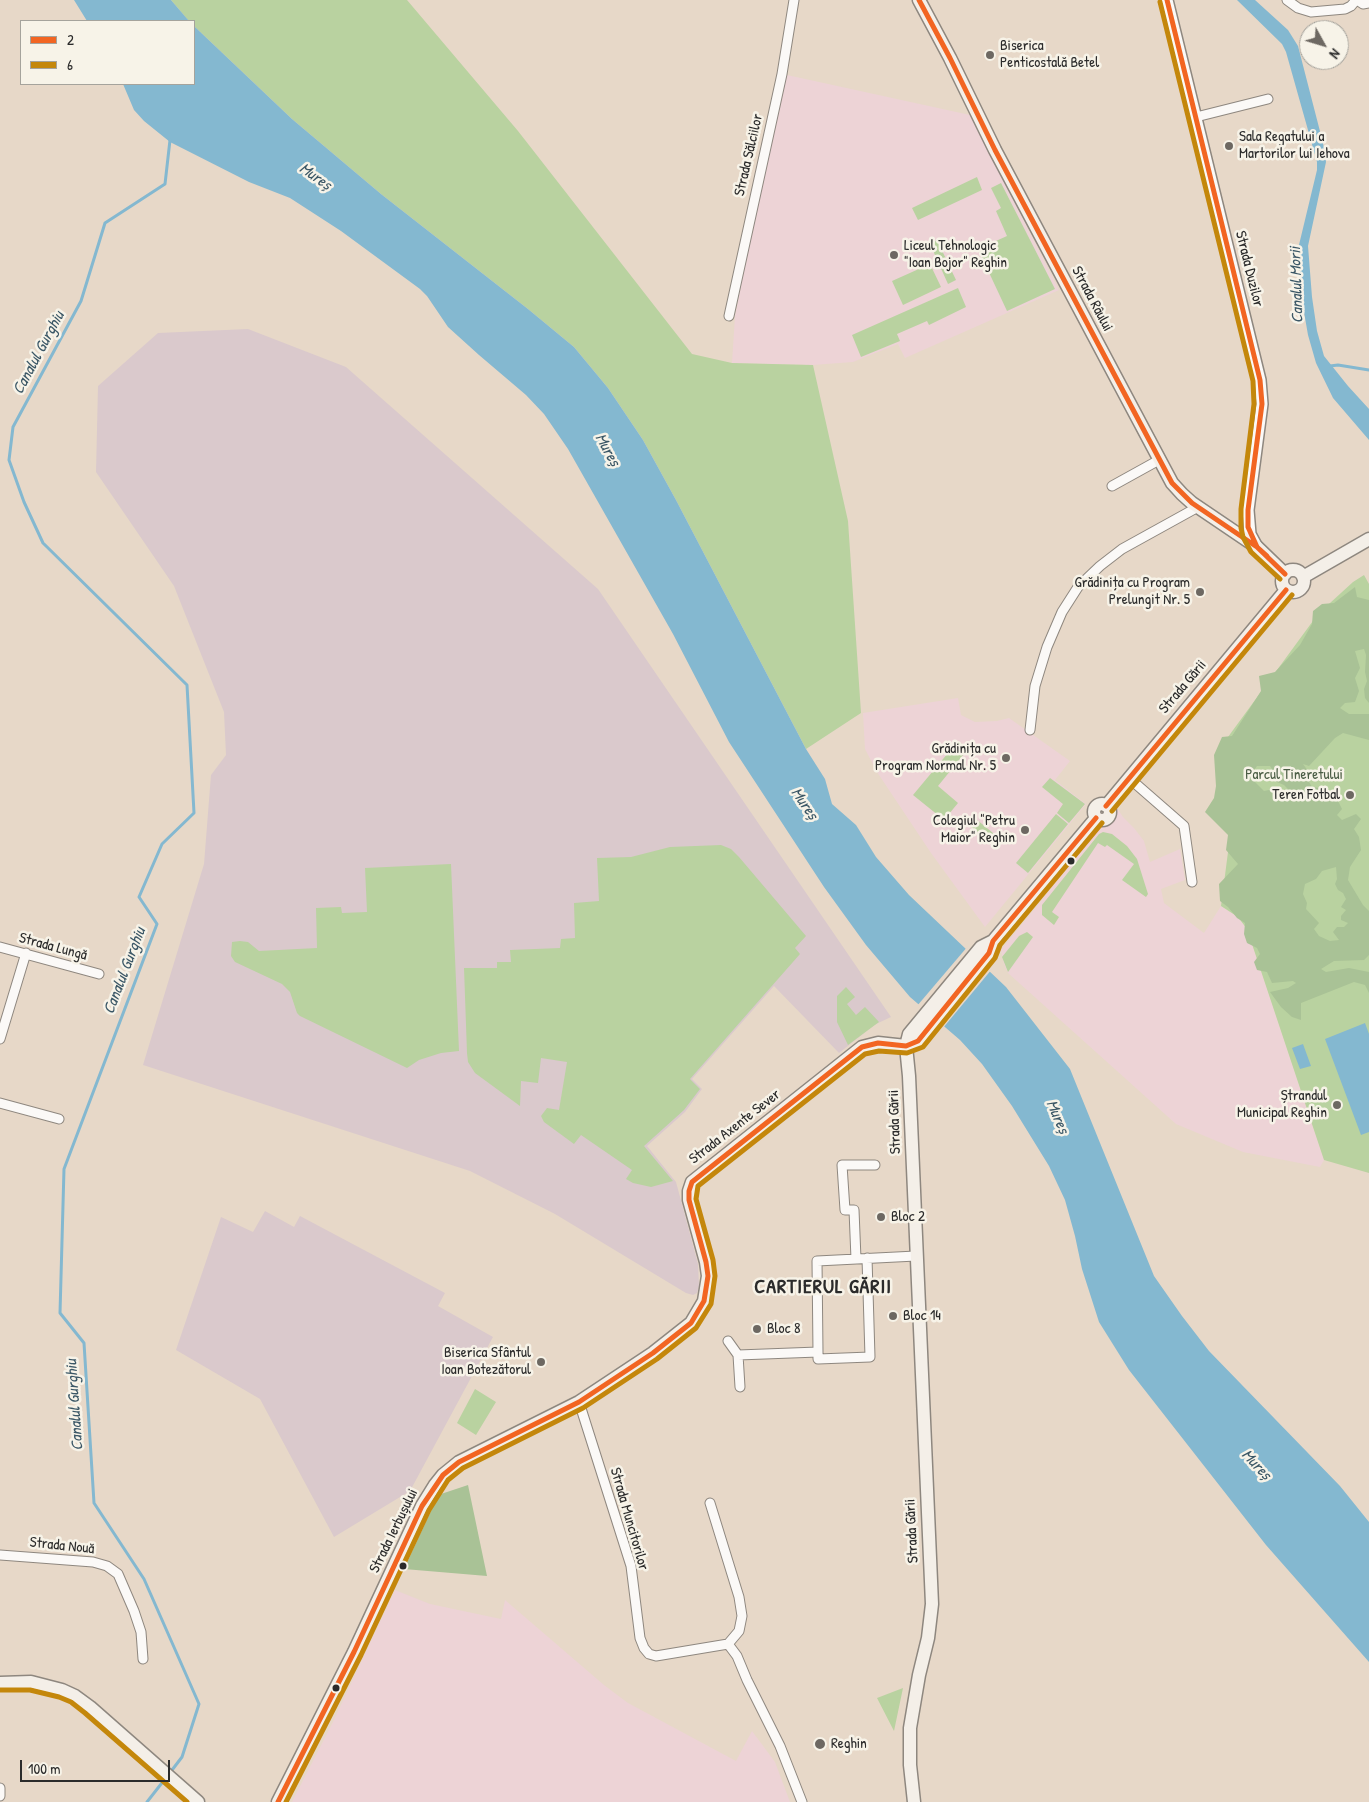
<!DOCTYPE html>
<html>
<head>
<meta charset="utf-8">
<style>
  body { margin:0 }
  #map { position:relative; width:1369px; height:1802px; overflow:hidden; background:#e7d8c8; font-family:"Patrick Hand",sans-serif }
  canvas { display:block }
  .legend { position:absolute; left:20px; top:20px; width:175px; height:65px; box-sizing:border-box; background:#f7f3e8; border:1px solid #a5a39c; margin:0; padding:6px 9px; list-style:none; font-size:15px; color:#2b2b2b }
  .legend li { display:flex; align-items:center; gap:10px; height:25px }
  .legend b { width:25px; border:1px solid #a5a39c }
  .north { position:absolute; left:1299px; top:20px; width:50px; height:50px; box-sizing:border-box; background:#f7f3e8; border:1px solid #a5a39c; border-radius:50%; rotate:129deg; font-size:14px; font-weight:700; line-height:20px; text-align:center; color:#2b2b2b }
  .north::after { content:''; display:block; margin:auto; width:18px; height:22px; background:#6d6862; clip-path:polygon(50% 0,100% 100%,50% 72%,0 100%) }
  .scale { position:absolute; left:20px; top:1760px; width:150px; height:22px; box-sizing:border-box; border:2px solid #2b2b2b; border-top:0; padding-left:6px; font-size:15px; line-height:18px; white-space:nowrap; color:#2b2b2b; -webkit-text-stroke:4px #f7f3e8; paint-order:stroke }
</style>
</head>
<body>
<div id="map">
<canvas width="1369" height="1802"></canvas>
<ul class="legend">
<li><b style="height:6px;background:#f26522"></b>2</li>
<li><b style="height:6px;background:#c4870b"></b>6</li>
</ul>
<div class="north">N</div>
<div class="scale">100 m</div>
</div>
<script>
const c = document.querySelector('canvas').getContext('2d');
c.lineJoin = 'round';
function fill(path, color) {
  c.fillStyle = color;
  c.fill(path, 'evenodd');
}
function toPath(rows) {
  const path = new Path2D();
  for (const r of rows) {
    if (r.length === 3) {
      path.moveTo(r[0] + r[2], r[1]);
      path.arc(r[0], r[1], r[2], 0, 2 * Math.PI);
      continue;
    }
    path.moveTo(r[0], r[1]);
    for (let i = 2; i < r.length; i += 2) path.lineTo(r[i], r[i + 1]);
  }
  return path;
}
function stroke(path, color, width, dash) {
  c.strokeStyle = color;
  c.lineWidth = width;
  c.lineCap = dash ? 'butt' : 'round';
  c.setLineDash(dash || []);
  c.stroke(path);
}
function label(font, color, halo, rows, align = 'center') {
  c.font = font + ' "Patrick Hand",sans-serif';
  c.lineWidth = 5;
  c.setLineDash([]);
  c.textBaseline = 'middle';
  c.strokeStyle = halo;
  c.fillStyle = color;
  for (const [text, x, y, turn = 0] of rows) {
    c.save();
    c.translate(x, y);
    c.rotate((+turn || 0) * Math.PI / 180);
    c.textAlign = isNaN(turn) ? turn : align;
    if (halo) c.strokeText(text, 0, 0);
    c.fillText(text, 0, 0);
    c.restore();
  }
}
fill(toPath([
  [787,75,970,115,1059,290,905,358,898,344,853,362,813,365,732,363,735,316,754,219],
  [958,698,961,715,975,722,997,721,1009,718,1070,761,1055,780,1086,804,985,927,931,853,877,772,865,749,863,713],
  [1117,808,1123,817,1134,828,1144,841,1150,862,1180,849,1185,880,1161,889,1164,903,1204,933,1221,906,1238,917,1247,929,1324,1160,1320,1167,1243,1152,1176,1124,1008,973,1004,964,1001,950,1097,832,1104,819],
  [395,1590,430,1604,501,1619,505,1600,604,1685,628,1703,736,1761,752,1731,775,1762,790,1802,292,1802,332,1724]
]), '#edd3d6');
fill(toPath([
  [248,329,346,367,598,589,891,1017,874,1025,839,1053,774,986,692,1079,702,1089,685,1112,647,1146,676,1182,698,1264,699,1286,697,1293,693,1295,686,1293,555,1214,470,1171,143,1065,204,864,211,775,226,755,224,712,174,586,96,472,98,386,158,333],
  [265,1211,294,1227,300,1216,445,1293,438,1306,493,1337,410,1491,334,1537,260,1399,176,1350,221,1217,253,1232]
]), '#dac9cc');
fill(toPath([
  [171,0,407,0,518,131,692,354,732,363,813,365,848,521,861,713,806,749,676,500,643,440,608,388,574,347,528,309,381,194,292,119,194,26,194,21,188,20],
  [977,177,982,190,918,220,912,208],
  [1001,183,1055,289,1007,311,978,249,1007,236,996,211,1001,208,991,188],
  [937,240,956,280,948,284,930,244],
  [930,264,941,287,903,305,892,281],
  [958,288,966,307,929,325,927,321,897,334,900,341,861,357,852,335],
  [1364,575,1369,584,1369,1173,1324,1160,1247,929,1238,917,1221,906,1231,829,1217,752,1318,614,1353,582],
  [958,741,968,749,938,786,958,803,944,820,913,795],
  [1050,778,1085,804,1069,823,1057,813,1063,804,1042,787],
  [1056,814,1068,824,1028,873,1016,863],
  [976,819,999,838,994,845,970,826],
  [1103,832,1112,834,1127,846,1137,859,1148,894,1146,897,1122,880,1134,864,1107,845,1105,847,1098,843,1052,912,1059,917,1054,925,1042,915,1042,905,1099,834],
  [721,845,731,849,739,857,806,936,795,948,800,954,690,1079,700,1089,684,1110,644,1146,673,1181,651,1187,633,1183,626,1179,632,1170,581,1135,574,1144,544,1122,541,1116,547,1108,559,1110,567,1062,541,1058,538,1083,521,1081,520,1106,475,1073,468,1062,467,1053,464,968,497,968,497,962,511,962,510,950,560,948,561,939,575,938,574,903,599,901,597,858,631,857,670,847],
  [451,864,459,1051,441,1053,419,1060,407,1068,300,1016,297,1013,290,992,282,984,235,962,231,956,232,942,240,941,248,942,259,951,317,948,316,908,341,907,342,913,367,912,365,868],
  [1027,932,1033,937,1008,972,1002,957,1019,936],
  [846,987,855,997,847,1004,856,1015,865,1007,879,1022,848,1045,837,1022,837,996],
  [475,1389,496,1402,476,1435,457,1423],
  [903,1688,894,1731,877,1698]
]), '#b9d2a0');
fill(toPath([
  [1355,587,1357,597,1369,600,1369,703,1365,698,1364,689,1367,681,1365,672,1366,655,1364,649,1355,651,1360,668,1355,678,1359,691,1355,702,1345,703,1340,708,1349,714,1369,714,1369,740,1343,733,1335,738,1309,766,1303,764,1313,778,1309,782,1312,787,1326,789,1336,797,1342,809,1337,815,1342,820,1356,814,1361,819,1354,829,1359,837,1361,850,1350,867,1348,880,1363,905,1369,911,1369,955,1364,960,1334,961,1321,969,1326,972,1349,968,1369,972,1369,993,1365,985,1354,982,1301,1003,1301,1020,1292,1017,1281,1007,1270,992,1288,988,1296,983,1293,981,1272,983,1267,972,1257,970,1254,962,1260,954,1257,948,1247,943,1244,934,1245,923,1237,918,1228,907,1220,901,1219,884,1238,864,1226,850,1228,835,1205,812,1214,798,1216,786,1214,755,1222,737,1232,736,1261,691,1259,676,1275,672,1300,645,1312,624,1313,611,1322,604,1334,603],
  [1257,766,1270,766,1272,769,1272,780,1284,785,1293,794,1288,799,1274,789,1264,791,1253,780,1252,773],
  [1336,867,1337,879,1335,884,1338,890,1343,893,1346,899,1341,907,1346,910,1341,916,1341,920,1348,923,1344,927,1337,927,1333,932,1339,940,1330,941,1319,936,1314,929,1319,923,1306,909,1307,903,1303,894,1305,884,1316,879,1322,871],
  [468,1485,487,1576,404,1569,437,1498,441,1494]
]), '#a9c296');
fill(toPath([
  [74,0,171,0,189,21,87,21],
  [1237,0,1255,0,1288,30,1298,46,1323,143,1326,162,1308,246,1312,297,1317,331,1324,356,1348,386,1369,409,1369,440,1333,398,1316,363,1308,335,1301,295,1298,249,1317,170,1317,162,1286,52,1282,44],
  [194,26,292,119,381,194,528,309,574,347,608,388,643,440,676,500,806,749,825,779,832,804,856,825,876,857,909,895,1006,987,1070,1069,1154,1276,1182,1316,1209,1351,1340,1486,1369,1522,1369,1662,1266,1545,1129,1370,1099,1322,1082,1269,1075,1236,1065,1200,1049,1166,1012,1106,982,1064,960,1040,910,997,866,945,824,887,729,742,673,634,568,449,544,414,526,395,479,355,448,327,427,296,420,289,341,231,290,198,249,182,170,142,144,121,134,110,123,84,194,84],
  [1365,1023,1369,1034,1369,1132,1361,1135,1325,1039],
  [1303,1044,1311,1066,1300,1069,1292,1048]
]), '#84b8d0');
fill(toPath([
  [968,946,992,969,943,1028,917,1006]
]), '#e7d8c8');
stroke(toPath([
  [1330,366,1338,365,1369,370],
  [169,1774,182,1757,199,1704,144,1579,94,1503,84,1343,60,1313,64,1169,157,924,139,897,162,844,194,813,187,685,43,543,24,502,9,460,13,427,81,301,105,223,165,184,170,140],
  [147,1802,165,1779]
]), '#84b8d0', 3);
const minor = toPath([
  [1287,0,1298,8,1311,12,1345,9,1351,6,1356,0],
  [1357,0,1363,4,1369,3],
  [1196,117,1268,99],
  [729,316,782,74,794,0],
  [1112,486,1159,460],
  [1030,730,1035,686,1047,647,1062,612,1078,587,1100,566,1122,549,1198,507],
  [1129,778,1184,826,1192,882],
  [0,947,99,974],
  [0,1039,26,953],
  [0,1103,59,1119],
  [856,1259,854,1210,845,1210,842,1165,875,1165],
  [728,1341,738,1355],
  [818,1352,818,1359,870,1357,867,1258],
  [740,1387,738,1355,818,1352,817,1261,916,1256],
  [579,1402,631,1566,640,1638,644,1648,649,1654,656,1656,728,1644,739,1631,742,1616,739,1597,710,1503],
  [0,1555,93,1562,107,1566,118,1574,134,1611,141,1632,143,1659],
  [728,1644,737,1656,747,1680,780,1746,802,1802],
  [0,1788,0,1796]
]);
const tertiary = toPath([
  [1167,0,1260,380,1262,404,1248,510,1250,534,1257,547]
]);
const secondary = toPath([
  [919,0,950,58,995,150,1172,483,1182,494,1192,503,1257,547,1285,574],
  [1293,581,11],
  [1303,577,1369,539],
  [1102,812,8],
  [1106,806,1286,590],
  [906,1046,918,1041,989,953,993,941,1096,818],
  [0,1683,31,1682,62,1690,75,1696,90,1707,198,1802],
  [278,1802,354,1652,422,1506,435,1485,443,1475,459,1462,579,1402,653,1353,691,1323,704,1301,708,1276,706,1262,689,1200,689,1191,692,1182,862,1047,878,1043,906,1046],
  [914,1802,910,1765,910,1728,919,1675,928,1638,932,1604,909,1076,906,1046,909,1034,981,947,993,941]
]);
stroke(minor, '#8e877f', 11);
stroke(tertiary, '#8e877f', 14);
stroke(secondary, '#8e877f', 15);
stroke(minor, '#fbf9f7', 9);
stroke(tertiary, '#fbf9f7', 11);
stroke(secondary, '#f4efe8', 12);
stroke(toPath([
  [919,0,950,58,995,150,1172,483,1192,503,1257,547,1285,574],
  [1167,0,1260,380,1262,404,1248,510,1248,527,1257,547,1267,556],
  [1106,806,1286,590],
  [906,1046,918,1041,989,953,993,941,1096,818],
  [278,1802,354,1652,422,1506,443,1475,459,1462,579,1402,653,1353,691,1323,704,1301,708,1276,706,1262,689,1200,689,1191,692,1182,862,1047,878,1043,906,1046]
]), '#f26522', 5);
stroke(toPath([
  [1160,2,1253,381,1254,404,1241,509,1241,528,1243,537,1251,552,1280,579],
  [1112,811,1292,595],
  [0,1690,30,1690,59,1697,71,1702,85,1713,187,1802],
  [286,1802,361,1655,429,1510,448,1480,463,1468,583,1408,657,1359,696,1328,711,1304,715,1276,713,1260,696,1199,698,1186,865,1054,879,1051,907,1053,923,1047,995,958,1000,945,1102,823]
]), '#c4870b', 5);
for (const [x, y, r, color] of [
  [990,55,5,"#6d6862"],
  [1229,146,5,"#6d6862"],
  [894,255,5,"#6d6862"],
  [1200,592,5,"#6d6862"],
  [1006,758,5,"#6d6862"],
  [1350,795,5,"#6d6862"],
  [1025,830,5,"#6d6862"],
  [1071,861,4.5,"#2b2b2b"],
  [1337,1105,5,"#6d6862"],
  [881,1217,5,"#6d6862"],
  [893,1316,5,"#6d6862"],
  [757,1329,5,"#6d6862"],
  [541,1362,5,"#6d6862"],
  [403,1566,4.5,"#2b2b2b"],
  [336,1688,4.5,"#2b2b2b"],
  [820,1744,6,"#6d6862"]
]) {
  const dot = new Path2D();
  dot.arc(x, y, r, 0, 2 * Math.PI);
  c.fillStyle = color;
  c.fill(dot);
  stroke(dot, '#f7f3e8', 2);
}
label('15px', '#2b2b2b', '#f7f3e8', [
  ["Biserica",1000,46],
  ["Penticostală Betel",1000,63],
  ["Sala Regatului a",1239,137],
  ["Martorilor lui Iehova",1239,154],
  ["Liceul Tehnologic",904,246],
  ["\"Ioan Bojor\" Reghin",904,263],
  ["Grădinița cu Program",1190,583,"right"],
  ["Prelungit Nr. 5",1190,600,"right"],
  ["Grădinița cu",996,749,"right"],
  ["Program Normal Nr. 5",996,766,"right"],
  ["Teren Fotbal",1340,795,"right"],
  ["Colegiul \"Petru",1015,821,"right"],
  ["Maior\" Reghin",1015,838,"right"],
  ["Ștrandul",1327,1096,"right"],
  ["Municipal Reghin",1327,1113,"right"],
  ["Bloc 2",891,1217],
  ["Bloc 14",903,1316],
  ["Bloc 8",767,1329],
  ["Biserica Sfântul",531,1353,"right"],
  ["Ioan Botezătorul",531,1370,"right"],
  ["Reghin",831,1744]
], 'left');
label('15px', '#2b2b2b', '#f7f3e8', [
  ["Strada Sălciilor",749,155,-77],
  ["Strada Duzilor",1249,269,76],
  ["Strada Râului",1092,299,62],
  ["Strada Gării",1183,687,-50],
  ["Strada Lungă",53,947,15],
  ["Strada Gării",895,1122,-92],
  ["Strada Axente Sever",735,1127,-38],
  ["Strada Muncitorilor",629,1519,74],
  ["Strada Ierbușului",394,1531,-64],
  ["Strada Gării",912,1531,-93],
  ["Strada Nouă",62,1546,6]
]);
label('15px', '#4a5c44', '#f7f3e8', [
  ["Parcul Tineretului",1294,775]
]);
label('italic 16px', '#3b5766', '#f7f3e8', [
  ["Mureș",315,177,35],
  ["Canalul Morii",1297,285,-92],
  ["Canalul Gurghiu",39,353,-62],
  ["Mureș",607,450,61],
  ["Mureș",804,804,56],
  ["Canalul Gurghiu",125,971,-69],
  ["Mureș",1057,1117,67],
  ["Canalul Gurghiu",75,1405,-94],
  ["Mureș",1256,1465,47]
]);
c.letterSpacing = '1px';
label('bold 20px', '#2b2b2b', '#f7f3e8', [
  ["CARTIERUL GĂRII",823,1288]
]);
c.letterSpacing = '0px';
</script>
</body>
</html>
